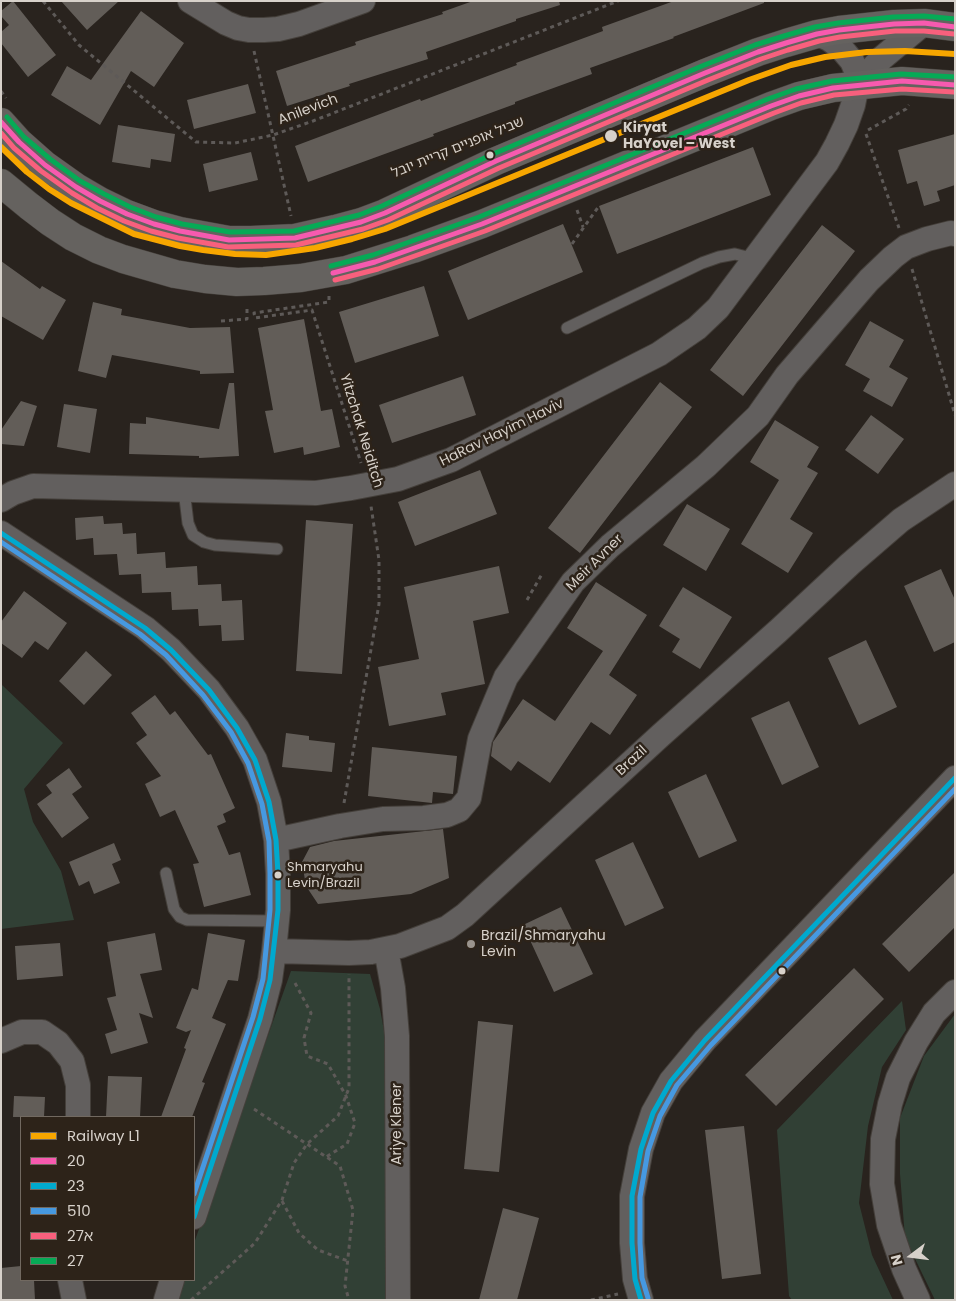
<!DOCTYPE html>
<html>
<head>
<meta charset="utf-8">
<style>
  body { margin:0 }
  #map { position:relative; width:956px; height:1301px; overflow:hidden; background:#29231e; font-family:Poppins,"Noto Sans Hebrew",sans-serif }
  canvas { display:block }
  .frame { position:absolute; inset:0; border:2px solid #d7d1ca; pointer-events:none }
  .legend { position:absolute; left:20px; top:1116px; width:175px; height:165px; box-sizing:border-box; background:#2d2319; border:1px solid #716960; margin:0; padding:6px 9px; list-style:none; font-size:15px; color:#d7d1ca }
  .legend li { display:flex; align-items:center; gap:10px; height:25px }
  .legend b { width:25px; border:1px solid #716960 }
  .north { position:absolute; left:886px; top:1231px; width:50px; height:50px; -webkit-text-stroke:4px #2d2319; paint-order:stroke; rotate:255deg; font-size:14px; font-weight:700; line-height:20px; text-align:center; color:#d7d1ca }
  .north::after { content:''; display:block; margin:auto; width:18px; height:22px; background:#d7d1ca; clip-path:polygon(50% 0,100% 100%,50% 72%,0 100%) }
</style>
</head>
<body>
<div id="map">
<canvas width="956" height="1301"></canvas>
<div class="frame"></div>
<ul class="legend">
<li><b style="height:6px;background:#f7a600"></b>Railway L1</li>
<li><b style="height:6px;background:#f75aaf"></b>20</li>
<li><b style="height:6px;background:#00a9ce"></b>23</li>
<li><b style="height:6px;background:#4699e1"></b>510</li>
<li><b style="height:6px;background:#f8607d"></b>27א</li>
<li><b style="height:6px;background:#06aa56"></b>27</li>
</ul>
<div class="north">N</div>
</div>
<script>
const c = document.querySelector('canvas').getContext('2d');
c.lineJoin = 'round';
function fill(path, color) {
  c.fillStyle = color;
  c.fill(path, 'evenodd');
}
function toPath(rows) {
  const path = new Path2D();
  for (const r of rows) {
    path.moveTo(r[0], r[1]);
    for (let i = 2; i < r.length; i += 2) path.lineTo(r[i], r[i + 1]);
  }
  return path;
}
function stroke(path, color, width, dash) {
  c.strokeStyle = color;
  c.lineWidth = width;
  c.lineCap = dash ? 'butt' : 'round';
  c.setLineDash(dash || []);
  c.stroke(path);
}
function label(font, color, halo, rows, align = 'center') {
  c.font = font + ' Poppins,"Noto Sans Hebrew",sans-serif';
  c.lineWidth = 5;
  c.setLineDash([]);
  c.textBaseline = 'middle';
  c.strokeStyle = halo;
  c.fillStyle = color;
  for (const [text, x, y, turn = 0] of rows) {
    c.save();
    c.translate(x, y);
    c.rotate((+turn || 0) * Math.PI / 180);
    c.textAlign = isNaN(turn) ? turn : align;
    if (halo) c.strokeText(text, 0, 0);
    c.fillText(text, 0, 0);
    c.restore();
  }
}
fill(toPath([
  [1,684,63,743,24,789,33,822,61,871,74,920,1,929],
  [291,971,370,974,380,1009,387,1047,387,1300,179,1300,183,1280,194,1280,194,1243],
  [902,1001,906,1030,882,1067,868,1126,859,1203,872,1255,893,1300,792,1300,789,1296,777,1130],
  [955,1014,955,1300,935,1300,905,1238,900,1174,900,1118,924,1056]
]), '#314035');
fill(toPath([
  [13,1,56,55,28,77,1,43,1,32,9,25,1,16,1,11],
  [61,1,119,1,87,30],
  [473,1,559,1,560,5,516,19,516,21,426,52,428,59,349,84,350,86,287,106,276,71,356,45,355,42,443,14,442,12],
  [674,1,764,1,764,3,673,37,674,38,590,68,592,74,515,102,515,104,433,134,434,136,308,182,295,146,420,99,421,101,517,65,516,63,603,31,602,27],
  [141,11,184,43,154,87,131,71,100,125,51,95,67,66,91,80],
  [248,84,256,113,194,129,187,100],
  [118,125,175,134,171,162,151,159,150,168,112,162],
  [955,134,955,185,937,191,940,201,924,206,917,181,907,184,898,150],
  [753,147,771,195,617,254,599,206],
  [251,152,258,180,209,192,203,164],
  [563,224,583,272,468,320,448,271],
  [822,225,855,251,743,396,710,370],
  [1,261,40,289,42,286,66,300,43,340,1,316],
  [424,286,439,336,355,363,339,312],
  [93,302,122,309,121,315,190,328,230,327,234,373,200,374,200,371,112,355,106,378,78,371],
  [304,319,321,411,332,409,340,447,304,455,303,447,274,453,265,411,273,410,258,328],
  [870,321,904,340,889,367,908,378,892,407,863,391,870,379,845,365],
  [463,376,476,415,392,443,379,405],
  [660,382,692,407,580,553,548,528],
  [229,383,234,383,239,456,199,458,199,456,129,454,130,423,146,424,146,417,219,429],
  [21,401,37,406,24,446,1,444,1,430],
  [64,404,97,409,90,453,57,447],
  [871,415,904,439,878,474,845,450],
  [775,420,819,447,807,467,818,473,790,519,813,533,788,573,741,544,779,480,750,462],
  [480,470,497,514,415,546,398,502],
  [687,504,730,529,706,571,663,545],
  [103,516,104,524,122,523,123,534,136,533,137,554,165,552,166,568,197,566,198,585,221,584,222,601,242,600,244,640,222,641,221,625,199,626,198,609,172,610,171,592,142,593,141,574,119,575,117,554,94,555,93,538,76,540,75,518],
  [306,520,353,524,342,674,296,671],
  [499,566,509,613,473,621,485,684,441,693,446,715,389,726,378,667,419,659,404,587],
  [941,569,955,600,955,642,934,652,904,586],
  [596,582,647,615,609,675,637,695,610,735,591,722,550,783,518,761,511,771,491,756,493,742,523,699,555,721,603,651,567,628],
  [683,587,732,617,700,669,672,652,680,639,659,626],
  [24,591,67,623,48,650,35,641,22,658,1,643,1,622],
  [866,640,897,707,859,725,828,658],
  [86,651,112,675,84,705,59,681],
  [155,695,170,715,175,711,208,755,211,754,235,808,223,814,226,822,217,826,229,855,240,852,251,895,204,907,193,864,199,863,175,810,160,817,145,784,161,776,136,743,147,735,131,713],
  [789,701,819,767,782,785,751,718],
  [286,733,309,736,309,740,335,743,332,772,282,767],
  [372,747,457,756,453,794,433,792,432,803,368,796],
  [69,768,82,787,72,794,89,818,62,838,37,804,52,793,46,785],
  [706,774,737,841,699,858,668,792],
  [443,829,449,878,411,894,318,904,306,886,302,862,310,847,334,841],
  [633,842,664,908,625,926,595,860],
  [114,843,121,860,112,864,120,883,94,894,89,881,79,886,69,862],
  [955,872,955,927,909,972,882,944],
  [561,907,593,974,554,992,523,925],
  [155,933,162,970,140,974,153,1018,139,1013,148,1043,111,1054,105,1034,117,1030,107,998,116,996,107,942],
  [208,933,245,940,238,981,228,980,212,1018,226,1024,202,1082,205,1083,192,1117,161,1117,186,1049,184,1048,191,1030,186,1032,176,1028,192,988,198,990],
  [60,943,63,976,17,980,15,946],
  [854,968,884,999,776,1106,745,1075],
  [478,1021,513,1025,499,1172,464,1169],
  [108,1076,142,1077,140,1117,106,1117],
  [14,1096,45,1097,44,1117,13,1117],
  [744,1126,761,1274,722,1279,705,1130],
  [503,1208,539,1218,517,1300,479,1300],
  [21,1266,21,1280,34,1280,35,1300,1,1300,1,1268]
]), '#625d58');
const service = toPath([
  [567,328,702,263,719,257,735,254,755,259],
  [184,490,188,523,193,535,204,542,215,545,277,549],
  [166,873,174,909,180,917,187,920,277,921]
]);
const minor = toPath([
  [190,1,226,23,238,28,249,30,264,30,278,29,299,24,363,1],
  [857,85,882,58,924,23],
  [1,500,13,493,33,486,316,493,351,488,398,479,451,460,659,354,697,328,718,308,827,162,837,144,846,125,853,105,857,85,857,73,852,61,841,48,829,39,817,34],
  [1,533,145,628,171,650,209,690,237,728,255,760,269,802,276,840,278,874,278,910,274,951,270,980,260,1019,194,1217],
  [276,840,340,826,383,819,424,818,447,815,459,810,469,798,480,739,506,677,573,582,610,546,706,466,758,416,787,375,869,280,893,257,906,247,927,239,951,233,955,234],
  [386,949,393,988,397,1036,398,1300],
  [274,951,349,953,371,952,400,946,447,928,465,915,661,735,778,631,850,564,901,520,955,484],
  [1,1041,22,1032,42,1032,58,1043,72,1061,78,1085,78,1117],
  [70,1280,74,1300],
  [166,1300,172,1280],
  [641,1300,635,1279,632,1243,632,1196,641,1149,653,1113,671,1081,705,1040,955,778],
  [918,1300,904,1269,889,1225,882,1184,883,1139,890,1104,898,1078,916,1042,934,1013,955,992]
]);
const secondary = toPath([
  [1,122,19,142,45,165,76,187,100,201,127,214,154,224,180,231,229,240,251,240,295,238,335,229,361,222,385,213,496,161,705,73,758,52,786,43,817,34,839,30,894,24,924,23,955,27],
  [1,183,29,206,50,222,73,237,99,250,123,259,175,274,205,279,237,282,264,281,301,278,346,270,413,249,482,224,771,106,799,96,833,88,902,81,955,85]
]);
stroke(service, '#443f3a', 13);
stroke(minor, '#443f3a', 26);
stroke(secondary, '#443f3a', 29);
stroke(toPath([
  [43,1,79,45,196,142,235,143,273,135,313,121,618,1],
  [254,51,291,216],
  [1,91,6,98],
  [868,130,906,109,909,105],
  [866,134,899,228],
  [577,210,583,227],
  [572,244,599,206],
  [912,269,955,415],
  [329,296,329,302,254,313,255,318,312,310,361,463],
  [221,321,247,319,247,305],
  [527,600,542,574],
  [344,803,379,604,379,560,371,506],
  [295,983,311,1013,304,1038,307,1056,328,1064,346,1096,355,1123,347,1144,326,1157],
  [254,1109,340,1166,353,1210,345,1286,349,1300],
  [282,1201,299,1233,318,1250,348,1261],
  [191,1300,255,1243,282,1200,294,1163,307,1144,338,1116,349,1088,349,974],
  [591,1300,618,1294]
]), '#5e5a58', 3, [4, 4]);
stroke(service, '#625f5e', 11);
stroke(minor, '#625f5e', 24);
stroke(secondary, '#65625f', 28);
stroke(toPath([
  [1,122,19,142,45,165,76,187,100,201,127,214,154,224,180,231,229,240,295,238,361,222,385,213,496,161,705,73,758,52,786,43,817,34,839,30,894,24,924,23,955,27],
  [333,273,375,262,482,224,771,106,799,96,833,88,902,81,955,85]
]), '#f75aaf', 5);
stroke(toPath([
  [1,533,145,628,171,650,209,690,237,728,255,760,269,802,276,840,278,874,278,910,270,980,260,1019,194,1217],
  [641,1300,635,1279,632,1243,632,1196,641,1149,653,1113,671,1081,705,1040,955,778]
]), '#00a9ce', 5);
stroke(toPath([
  [1,542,140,634,166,655,203,695,231,732,248,763,262,804,269,841,270,874,270,910,263,979,253,1017,194,1194],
  [648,1298,642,1278,640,1243,640,1197,648,1151,660,1116,677,1085,711,1045,955,789]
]), '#4699e1', 5);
stroke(toPath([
  [1,133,14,148,41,171,72,193,97,208,124,221,151,231,178,238,228,247,296,245,363,229,388,220,499,168,708,80,761,59,788,50,819,41,840,37,895,31,924,31,954,34],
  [335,280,378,269,485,231,774,113,801,103,834,95,902,89,954,92]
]), '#f8607d', 5);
stroke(toPath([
  [7,117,24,137,50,159,80,181,104,194,130,207,156,217,182,224,230,232,294,231,359,215,382,206,493,154,702,66,755,45,784,36,815,27,838,23,893,17,924,16,955,19],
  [331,266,373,255,479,217,768,99,796,89,832,81,901,74,955,77]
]), '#06aa56', 5);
stroke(toPath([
  [1,147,27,172,49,189,71,203,134,234,180,246,203,250,235,254,266,255,315,248,352,239,385,229,749,80,791,65,825,57,867,52,905,51,955,54]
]), '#f7a600', 6);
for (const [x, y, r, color] of [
  [611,136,7,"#d7d1ca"],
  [490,155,4.5,"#d7d1ca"],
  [278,875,4.5,"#d7d1ca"],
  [471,944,5,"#9a948e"],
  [782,971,4.5,"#d7d1ca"]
]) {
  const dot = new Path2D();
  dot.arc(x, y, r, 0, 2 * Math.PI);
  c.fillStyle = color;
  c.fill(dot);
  stroke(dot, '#2d2319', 2);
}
label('13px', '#d7d1ca', '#2d2319', [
  ["Shmaryahu",287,868],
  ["Levin/Brazil",287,884]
], 'left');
label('14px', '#d7d1ca', '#2d2319', [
  ["Anilevich",308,110,-21],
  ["שביל אופניים קריית יובל",458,148,-22],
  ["Yitzchak Neiditch",361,431,73],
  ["HaRav Hayim Haviv",502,433,-26],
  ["Meir Avner",595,563,-45],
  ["Brazil",632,761,-43],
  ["Ariye Klener",397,1124,-90]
]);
label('bold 14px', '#d7d1ca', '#2d2319', [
  ["Kiryat",623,128],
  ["HaYovel – West",623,144]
], 'left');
label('14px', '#d7d1ca', '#2d2319', [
  ["Brazil/Shmaryahu",481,936],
  ["Levin",481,952]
], 'left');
</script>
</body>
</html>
